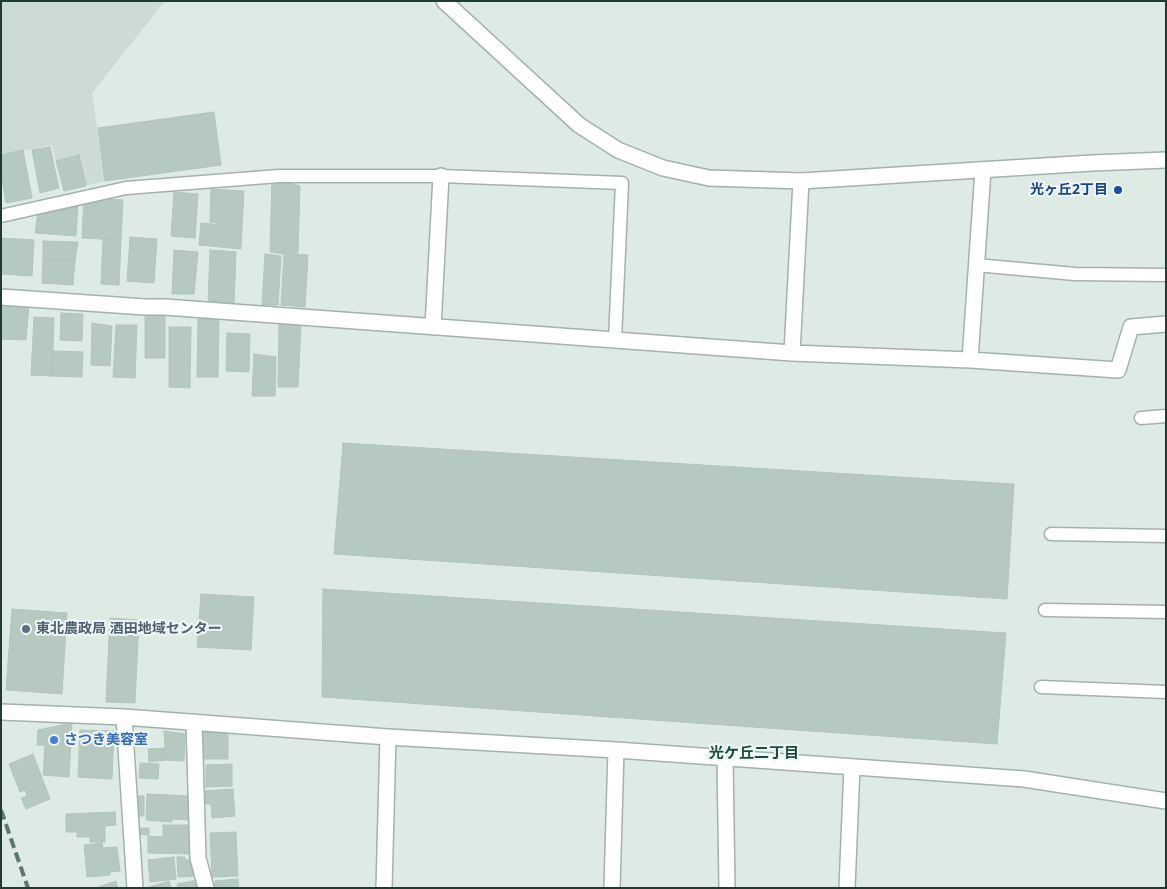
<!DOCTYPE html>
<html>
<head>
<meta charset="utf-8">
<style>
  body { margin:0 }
  #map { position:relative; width:1167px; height:889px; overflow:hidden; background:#deebe5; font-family:"Open Sans",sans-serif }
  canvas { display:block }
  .frame { position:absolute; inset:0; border:2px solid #1e3c33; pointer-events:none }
</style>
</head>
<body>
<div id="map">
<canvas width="1167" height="889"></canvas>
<div class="frame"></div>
</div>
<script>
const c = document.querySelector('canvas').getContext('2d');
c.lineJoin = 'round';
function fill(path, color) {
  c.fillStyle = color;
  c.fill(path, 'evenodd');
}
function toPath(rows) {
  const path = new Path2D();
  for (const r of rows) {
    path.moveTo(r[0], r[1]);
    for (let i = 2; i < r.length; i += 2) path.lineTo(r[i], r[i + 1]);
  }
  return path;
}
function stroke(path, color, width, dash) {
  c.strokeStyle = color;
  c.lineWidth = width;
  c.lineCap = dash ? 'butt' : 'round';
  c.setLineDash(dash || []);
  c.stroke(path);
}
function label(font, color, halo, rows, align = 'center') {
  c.font = font + ' "Open Sans","Noto Sans JP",sans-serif';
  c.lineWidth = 4;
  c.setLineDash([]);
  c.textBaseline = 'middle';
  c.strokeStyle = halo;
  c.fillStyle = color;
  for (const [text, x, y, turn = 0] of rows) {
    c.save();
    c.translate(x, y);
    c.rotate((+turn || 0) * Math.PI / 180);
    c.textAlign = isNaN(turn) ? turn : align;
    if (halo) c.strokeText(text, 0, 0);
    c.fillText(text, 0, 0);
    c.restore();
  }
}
fill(toPath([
  [1,1,165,1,92,93,105,181,64,191,52,145,1,155]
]), '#ccdbd4');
const building = toPath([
  [214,112,221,165,105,181,98,128,214,112],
  [50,147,59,188,40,193,32,150,50,147],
  [23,150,32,198,6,203,1,174,1,155,23,150],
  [79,155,86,186,64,191,56,161,79,155],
  [272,177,300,186,298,253,284,254,270,252,272,177],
  [211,189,244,191,242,227,210,222,211,189],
  [174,192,198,194,195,238,171,236,174,192],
  [84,198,123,200,121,240,82,238,84,198],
  [78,204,76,236,35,233,38,212,78,204],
  [201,223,242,227,241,249,199,245,201,223],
  [130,237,157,239,154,283,127,281,130,237],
  [1,238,34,240,32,276,1,274,1,238],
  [103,239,121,240,119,285,101,284,103,239],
  [43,241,78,242,75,261,43,259,43,241],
  [174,250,198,252,194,294,172,294,174,250],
  [210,250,236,252,234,305,208,303,210,250],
  [265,254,281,256,278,305,262,305,265,254],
  [284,254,308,255,305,307,281,305,284,254],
  [43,259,75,261,73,285,42,283,43,259],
  [1,304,29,305,26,340,1,339,1,304],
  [145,307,165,307,165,358,145,358,145,307],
  [61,313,83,314,82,341,60,340,61,313],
  [34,317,54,318,52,376,31,375,34,317],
  [198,319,219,319,218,377,197,377,198,319],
  [92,323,112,326,110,366,91,365,92,323],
  [279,323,301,324,298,387,278,387,279,323],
  [116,325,137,325,135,378,113,377,116,325],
  [169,327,191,327,190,388,169,387,169,327],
  [227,333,250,334,249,372,226,371,227,333],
  [53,351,83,352,82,377,52,376,53,351],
  [254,354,276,357,275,396,252,396,254,354],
  [343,443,1014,484,1007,599,334,554,343,443],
  [323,589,1006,633,997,744,322,697,323,589],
  [201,594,254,597,251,650,197,647,201,594],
  [12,609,67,613,62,694,6,690,12,609],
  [110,618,139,620,135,703,106,702,110,618],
  [72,723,69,777,43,775,45,745,37,745,38,730,72,723],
  [80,730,114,731,112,779,78,777,80,730],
  [164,731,185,734,184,761,166,760,164,731],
  [201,732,228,732,228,759,201,759,201,732],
  [165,748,166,760,149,762,148,749,165,748],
  [33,754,50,799,26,809,21,798,27,796,25,790,20,792,9,764,33,754],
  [140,763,159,764,158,779,139,778,140,763],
  [232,764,232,786,206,787,206,765,232,764],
  [233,789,235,816,212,818,211,804,205,804,204,791,233,789],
  [147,794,188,796,188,820,172,819,172,822,146,820,147,794],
  [133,796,144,796,144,816,133,816,133,796],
  [115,812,116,825,105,826,105,842,90,842,90,837,77,837,77,832,66,832,66,814,115,812],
  [163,825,191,825,191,854,148,853,148,836,163,837,163,825],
  [137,828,149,828,149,835,137,834,137,828],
  [236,832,238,876,212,877,210,833,236,832],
  [102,843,103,848,117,847,120,871,110,872,110,875,87,877,84,845,102,843],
  [174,857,176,879,150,882,148,860,174,857],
  [177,857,185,857,185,860,196,859,197,876,178,877,177,857],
  [238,879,239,888,215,888,215,881,238,879],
  [198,880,199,888,178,888,177,884,198,880],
  [116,881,118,888,96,888,116,881],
  [169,881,171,888,146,888,169,881]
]);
fill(building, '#b6c9c0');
stroke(building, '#b0c5bc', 1);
const service = toPath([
  [1,216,126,188,279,176,441,176,622,183,615,340],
  [976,265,1075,274,1166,275],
  [1141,418,1166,416],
  [1051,534,1166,536],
  [1045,610,1166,612],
  [1041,687,1166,692]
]);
const minor = toPath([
  [1,297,145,307,165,307,792,353,970,360,1118,370,1131,327,1166,324],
  [433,327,441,176],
  [792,353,801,181],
  [970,360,983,170],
  [1,712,124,717,388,737,616,750,1024,779,1166,801],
  [124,717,135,888],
  [194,722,198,858,206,888],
  [725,759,727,888],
  [384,888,388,737],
  [612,888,616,750],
  [847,888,852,767]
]);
const tertiary = toPath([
  [444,1,579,125,618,150,663,168,709,178,801,181,1092,163,1166,160]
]);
stroke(service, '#a1b3ac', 15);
stroke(minor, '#a1b3ac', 18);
stroke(tertiary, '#a1b3ac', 18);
stroke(service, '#fff', 12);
stroke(minor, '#fff', 15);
stroke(tertiary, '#fff', 15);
stroke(toPath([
  [1,810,28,888]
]), '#58786e', 4, [10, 5]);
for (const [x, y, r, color] of [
  [1118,190,5,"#1a4fb4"],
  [26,629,5,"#5c6f8a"],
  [54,740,5,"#3f7fe0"]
]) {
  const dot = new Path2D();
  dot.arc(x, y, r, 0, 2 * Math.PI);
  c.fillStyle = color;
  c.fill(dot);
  stroke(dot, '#eef7f3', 2);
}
label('bold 14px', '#164399', '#eef7f3', [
  ["光ヶ丘2丁目",1108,190]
], 'right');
label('bold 14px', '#4e5e75', '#eef7f3', [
  ["東北農政局 酒田地域センター",36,629]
], 'left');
label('bold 14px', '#366cbe', '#eef7f3', [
  ["さつき美容室",64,740]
], 'left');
label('bold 15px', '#184f41', '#eef7f3', [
  ["光ケ丘二丁目",754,754]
]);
</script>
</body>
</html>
